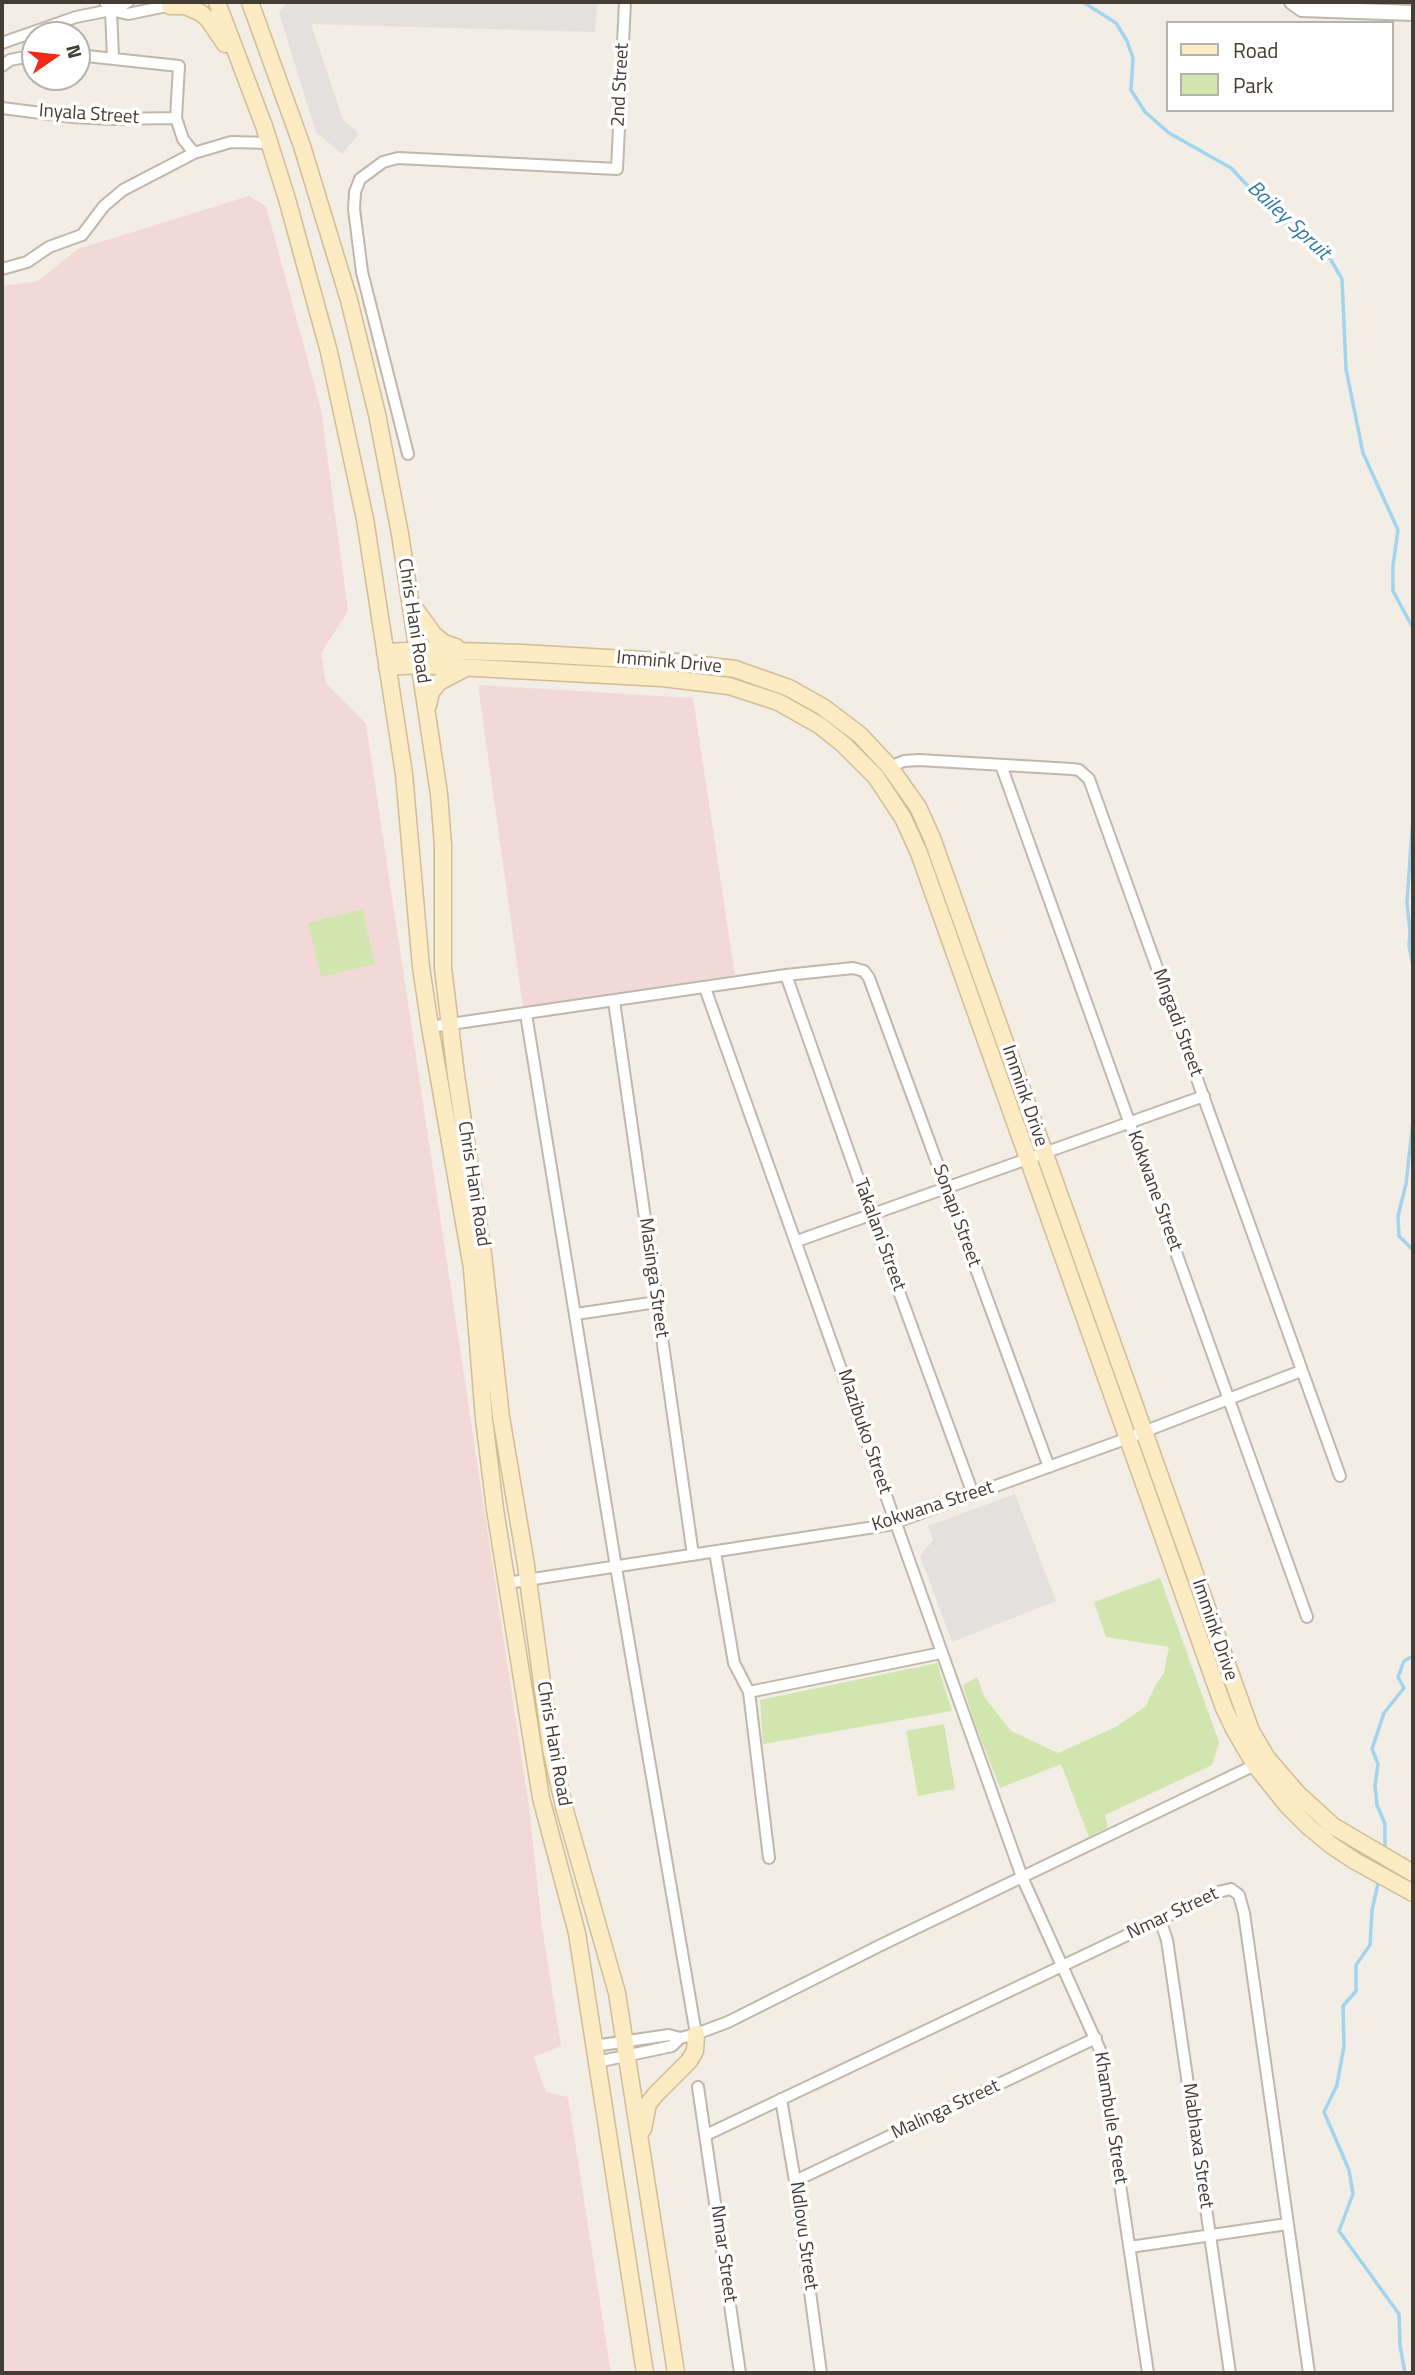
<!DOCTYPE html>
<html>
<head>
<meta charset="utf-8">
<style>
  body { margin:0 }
  #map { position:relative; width:1415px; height:2375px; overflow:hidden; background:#f2ede5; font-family:"Titillium Web",sans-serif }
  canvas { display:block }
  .frame { position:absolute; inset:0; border:4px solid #443d34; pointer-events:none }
  .legend { position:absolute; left:1166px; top:21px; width:228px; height:91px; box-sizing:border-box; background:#fff; border:2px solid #b4b1ae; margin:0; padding:9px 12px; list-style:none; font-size:21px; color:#443d34 }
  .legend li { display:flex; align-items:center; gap:14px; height:35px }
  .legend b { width:35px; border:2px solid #b4b1ae }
  .north { position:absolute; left:21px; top:21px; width:70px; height:70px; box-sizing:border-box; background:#fff; border:2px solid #b4b1ae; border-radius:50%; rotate:76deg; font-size:19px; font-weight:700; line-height:28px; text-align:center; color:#443d34 }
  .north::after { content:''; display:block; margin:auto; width:24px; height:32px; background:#f42a19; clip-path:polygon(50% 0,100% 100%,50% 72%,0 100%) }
</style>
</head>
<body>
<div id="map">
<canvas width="1415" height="2375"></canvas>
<div class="frame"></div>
<ul class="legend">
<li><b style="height:9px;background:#fdebc3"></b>Road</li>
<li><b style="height:19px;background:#d1e6ae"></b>Park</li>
</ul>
<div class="north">N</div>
</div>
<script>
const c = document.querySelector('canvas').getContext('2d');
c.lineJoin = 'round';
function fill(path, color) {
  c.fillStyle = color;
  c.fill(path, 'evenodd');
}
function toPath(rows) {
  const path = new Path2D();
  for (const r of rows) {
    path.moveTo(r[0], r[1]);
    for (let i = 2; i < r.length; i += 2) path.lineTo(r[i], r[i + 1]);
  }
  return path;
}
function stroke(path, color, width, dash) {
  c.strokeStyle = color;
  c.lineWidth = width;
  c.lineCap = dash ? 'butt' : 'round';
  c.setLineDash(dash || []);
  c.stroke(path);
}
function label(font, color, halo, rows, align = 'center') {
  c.font = font + ' "Titillium Web",sans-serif';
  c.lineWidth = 7;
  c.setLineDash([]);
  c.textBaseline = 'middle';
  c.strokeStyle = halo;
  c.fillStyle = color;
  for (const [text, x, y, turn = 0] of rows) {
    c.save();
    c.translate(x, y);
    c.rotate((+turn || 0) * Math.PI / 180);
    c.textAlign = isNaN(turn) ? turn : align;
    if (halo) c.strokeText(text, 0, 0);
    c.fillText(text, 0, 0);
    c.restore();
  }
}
fill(toPath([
  [249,196,266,206,321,409,348,611,321,653,326,683,366,724,529,1807,542,1927,561,2046,534,2057,546,2092,568,2097,611,2373,2,2373,2,286,38,281,78,249],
  [478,685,693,698,735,975,523,1007]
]), '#f2d9d8');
fill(toPath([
  [362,909,375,964,321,977,308,923],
  [1160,1578,1219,1742,1212,1765,1105,1815,1108,1827,1089,1837,1061,1764,1000,1788,974,1721,963,1685,977,1677,985,1698,1011,1731,1058,1753,1116,1727,1146,1706,1155,1686,1164,1673,1169,1647,1106,1637,1094,1602],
  [937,1663,952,1711,763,1744,760,1700],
  [944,1724,955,1789,918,1796,906,1731]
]), '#d1e6ae');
fill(toPath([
  [287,2,597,2,595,32,311,24,343,120,359,134,342,154,316,132,279,13],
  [1015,1494,1056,1601,952,1642,920,1556,933,1540,928,1526]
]), '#e3e0dd');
stroke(toPath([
  [1083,2,1116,23,1127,41,1133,58,1131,90,1145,112,1169,133,1231,168,1278,218,1328,255,1342,279,1346,369,1363,453,1398,530,1393,565,1393,591,1413,628],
  [1413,815,1407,903,1410,931,1409,946,1413,966],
  [1413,1121,1406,1184,1398,1216,1399,1236,1413,1250],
  [1385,1851,1385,1824,1377,1805,1375,1786,1378,1764,1372,1749,1384,1713,1404,1688,1398,1677,1404,1661,1413,1656],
  [1379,1879,1372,1910,1370,1945,1356,1965,1356,1991,1343,2006,1344,2046,1337,2085,1324,2112,1349,2170,1353,2194,1339,2231,1399,2314,1400,2345,1405,2373]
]), '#a1d4ee', 3.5);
const minor = toPath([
  [105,2,111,10,113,57],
  [111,10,128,14,176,4],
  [2,43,76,17,111,10,128,2],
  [77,55,179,66,176,118,183,139,194,153],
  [2,66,10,60,35,55],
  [2,108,73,117,111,119,176,118],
  [2,269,27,262,49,247,82,235,104,206,123,190,194,153,231,142,269,143],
  [408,454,362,272,354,209,355,192,360,179,383,162,398,158,617,169,625,2],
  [1001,765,1307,1617],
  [887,768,904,761,919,760,1072,769,1079,770,1089,779,1340,1476],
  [786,975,871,1215,973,1494],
  [705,988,1022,1877,1100,2050,1148,2373],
  [614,1001,693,1555],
  [526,1014,616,1567,696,2034],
  [430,1027,786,975,853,968,864,971,869,978,1049,1467],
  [797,1241,1204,1096],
  [576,1314,657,1302],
  [715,1552,734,1663,749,1692,769,1858],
  [507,1583,888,1525,1120,1441,1301,1371],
  [749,1692,941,1653],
  [1160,1920,1167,1940,1230,2373],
  [594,2046,669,2035,680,2038,696,2034,728,2022,883,1944,1259,1763],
  [597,2062,672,2046,680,2038],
  [698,2087,740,2373],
  [781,2099,795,2181,821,2373],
  [706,2135,1218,1892,1231,1889,1239,1895,1244,1913,1309,2373],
  [795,2181,1096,2038],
  [1130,2247,1287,2224]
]);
const tertiary = toPath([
  [1292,2,1302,9,1413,13]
]);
const secondary = toPath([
  [217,2,264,126,287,199,329,352,365,519,404,774,421,967,430,1027,472,1268,484,1419,495,1509,541,1798,577,1933,645,2373],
  [250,2,302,146,349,300,377,414,400,534,439,794,443,845,443,968,456,1075,483,1254,501,1417,526,1565,551,1749,564,1807,617,1993,676,2373],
  [170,6,185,6,201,13,208,19,225,44],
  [413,606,434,635,444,643,456,647],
  [385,652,429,650,522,653,678,662,735,669,789,688,823,707,860,735,889,766,918,807,932,838,1251,1731,1267,1758,1297,1793,1333,1826,1413,1873],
  [387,667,420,665,662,678,729,686,778,702,819,725,843,744,876,777,903,818,919,853,1224,1708,1234,1729,1255,1765,1287,1805,1309,1827,1331,1845,1355,1861,1413,1893],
  [428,705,431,692,439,682,464,669],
  [643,2129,648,2104,656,2094,689,2061,695,2051,696,2034]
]);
stroke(minor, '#c0b7aa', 14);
stroke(tertiary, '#c0b7aa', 18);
stroke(secondary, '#d1bd95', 19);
stroke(minor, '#fff', 10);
stroke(tertiary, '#fff', 14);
stroke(secondary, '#fdebc3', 16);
label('19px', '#443d34', '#fff', [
  ["2nd Street",621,85,-87],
  ["Inyala Street",89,115,4],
  ["Chris Hani Road",413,621,81],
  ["Immink Drive",669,663,5],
  ["Mngadi Street",1177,1023,70],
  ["Immink Drive",1024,1096,71],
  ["Chris Hani Road",473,1184,81],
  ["Kokwane Street",1154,1191,70],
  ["Sonapi Street",956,1216,70],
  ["Takalani Street",879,1235,70],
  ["Masinga Street",653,1278,82],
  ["Mazibuko Street",864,1432,71],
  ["Kokwana Street",933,1507,-18],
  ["Immink Drive",1214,1630,71],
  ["Chris Hani Road",553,1744,80],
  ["Nmar Street",1173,1914,-25],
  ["Malinga Street",946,2110,-25],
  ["Khambule Street",1110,2118,81],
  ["Mabhaxa Street",1197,2146,82],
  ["Ndlovu Street",803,2236,82],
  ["Nmar Street",723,2254,82]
]);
label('italic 21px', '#2f7ba5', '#fff', [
  ["Bailey Spruit",1288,221,43]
]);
</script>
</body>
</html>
